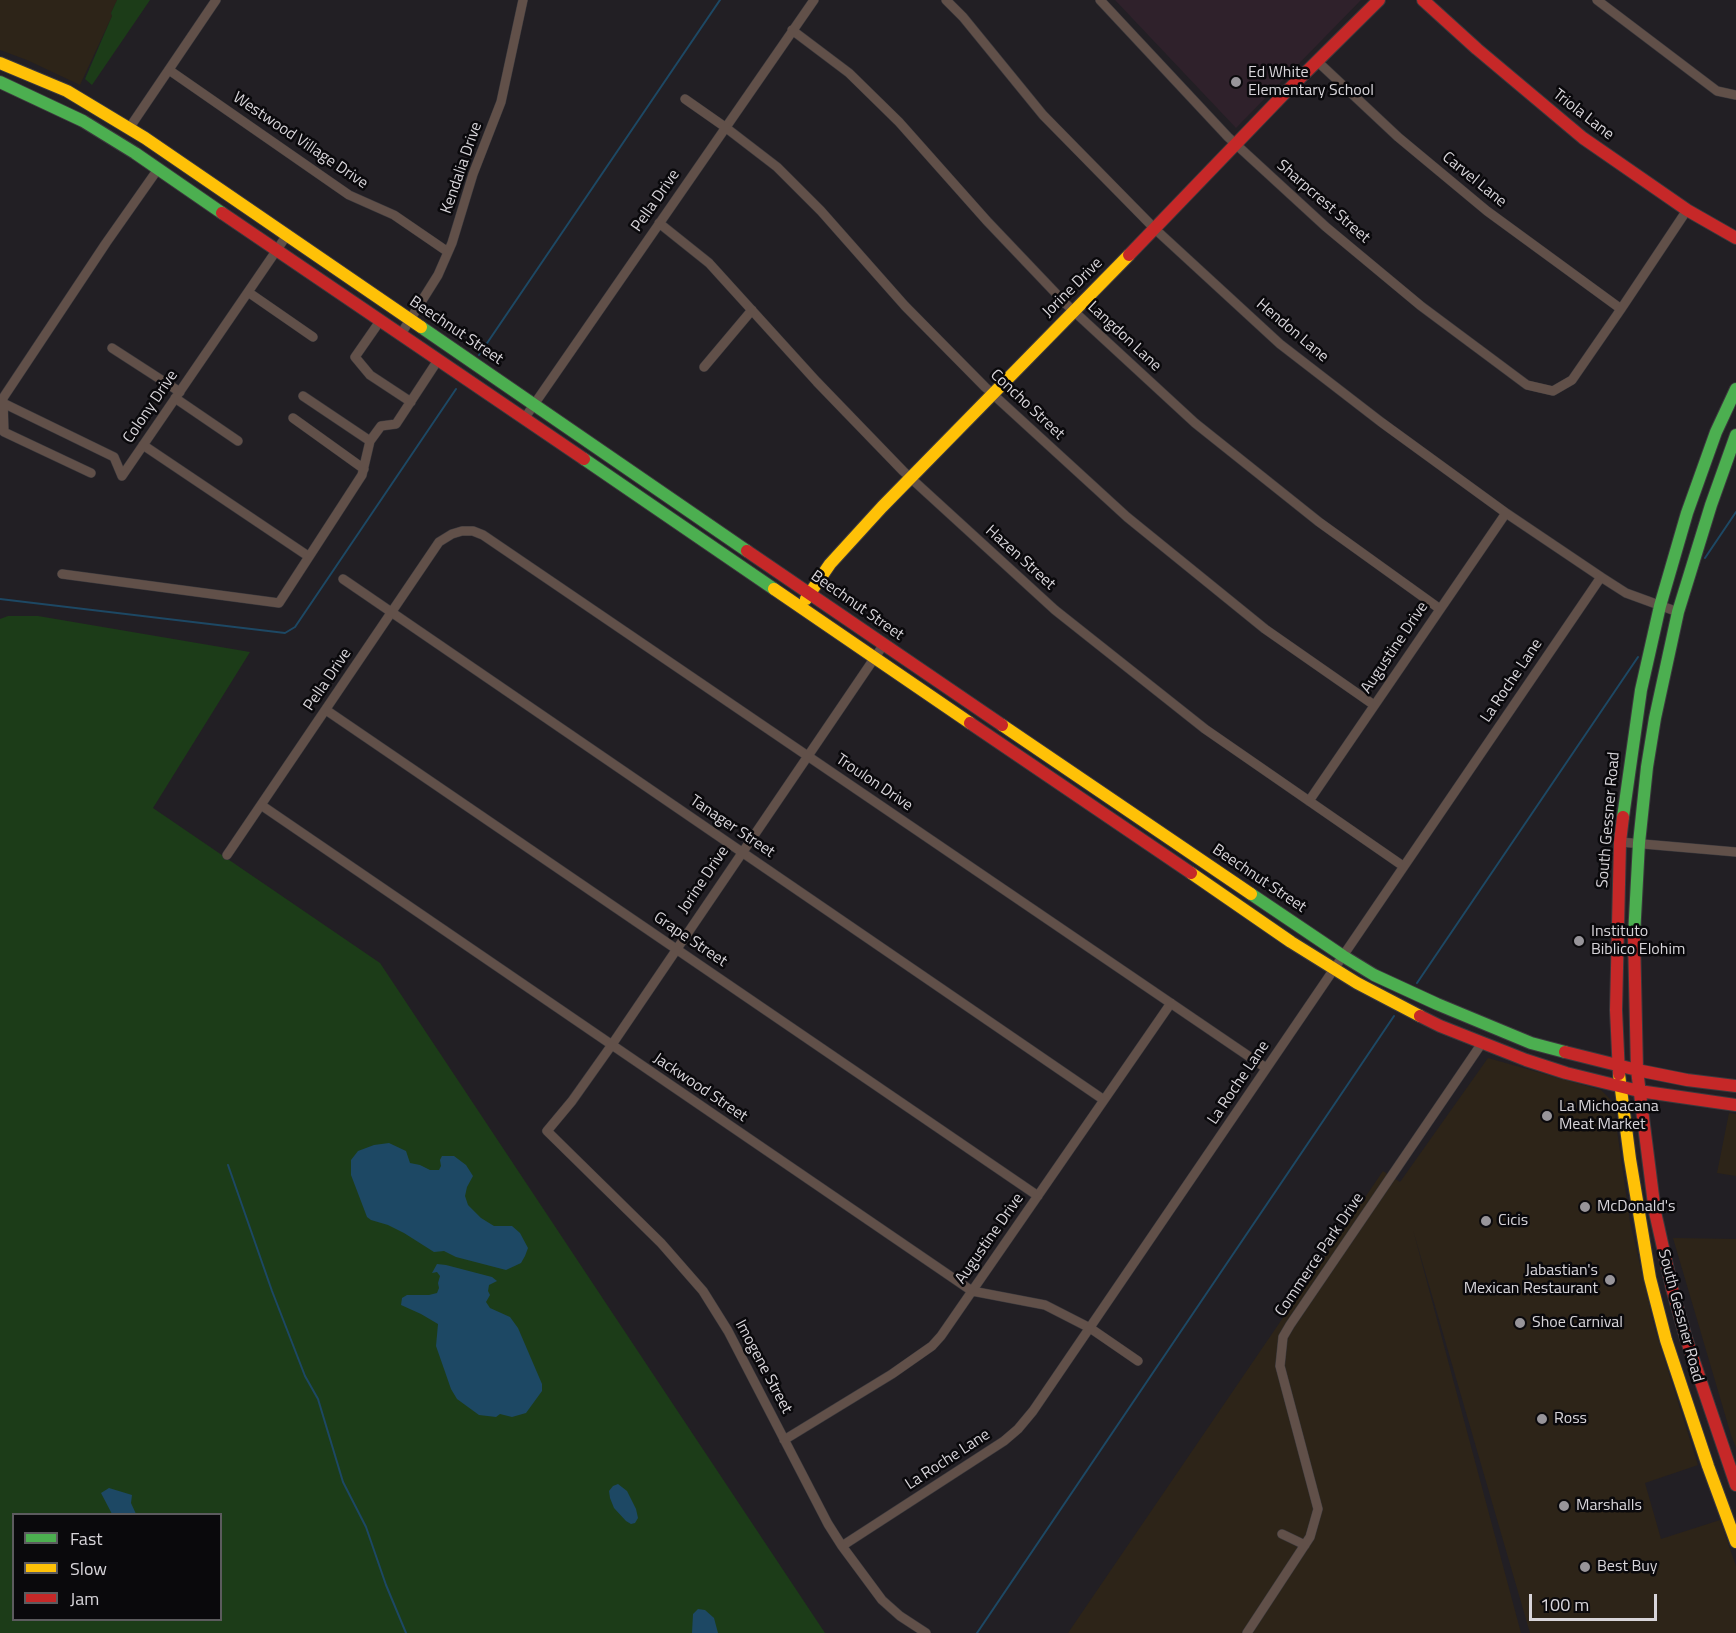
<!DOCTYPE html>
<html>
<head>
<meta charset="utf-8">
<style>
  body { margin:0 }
  #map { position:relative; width:1736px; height:1633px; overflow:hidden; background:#221f24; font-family:"Titillium Web",sans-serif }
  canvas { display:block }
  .legend { position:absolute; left:12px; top:1513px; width:210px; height:108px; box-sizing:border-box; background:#0a090c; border:2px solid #5c5b5e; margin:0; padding:8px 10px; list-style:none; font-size:18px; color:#d8d5da }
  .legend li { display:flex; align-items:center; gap:12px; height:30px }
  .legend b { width:30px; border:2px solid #5c5b5e }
  .scale { position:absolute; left:1529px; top:1594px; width:128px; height:27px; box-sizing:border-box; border:3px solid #d8d5da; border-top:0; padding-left:8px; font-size:18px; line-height:21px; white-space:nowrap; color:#d8d5da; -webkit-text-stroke:4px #0a090c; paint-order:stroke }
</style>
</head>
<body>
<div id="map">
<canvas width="1736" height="1633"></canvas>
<ul class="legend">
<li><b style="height:8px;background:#4caf50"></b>Fast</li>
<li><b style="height:8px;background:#ffc107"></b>Slow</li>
<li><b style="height:8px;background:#c62828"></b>Jam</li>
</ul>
<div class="scale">100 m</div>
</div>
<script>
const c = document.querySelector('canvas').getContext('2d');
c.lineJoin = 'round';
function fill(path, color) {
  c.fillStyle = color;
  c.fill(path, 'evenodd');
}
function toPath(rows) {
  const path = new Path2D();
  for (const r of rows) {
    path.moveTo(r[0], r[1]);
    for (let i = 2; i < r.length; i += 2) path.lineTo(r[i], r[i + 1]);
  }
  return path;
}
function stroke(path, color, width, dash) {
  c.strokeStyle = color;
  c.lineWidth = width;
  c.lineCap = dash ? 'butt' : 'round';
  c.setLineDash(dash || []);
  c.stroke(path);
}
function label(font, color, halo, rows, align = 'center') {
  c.font = font + ' "Titillium Web",sans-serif';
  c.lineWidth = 5;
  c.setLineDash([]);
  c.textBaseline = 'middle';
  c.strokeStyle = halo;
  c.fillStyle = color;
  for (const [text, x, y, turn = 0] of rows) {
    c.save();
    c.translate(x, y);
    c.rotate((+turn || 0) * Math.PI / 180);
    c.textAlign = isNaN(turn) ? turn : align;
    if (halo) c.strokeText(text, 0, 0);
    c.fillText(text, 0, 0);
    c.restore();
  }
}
fill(toPath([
  [0,0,117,0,111,13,112,16,80,85,27,60,0,50],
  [1488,1058,1601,1090,1613,1102,1630,1222,1655,1330,1698,1465,1645,1483,1661,1539,1720,1520,1736,1566,1736,1633,1530,1633,1413,1230,1521,1633,1068,1633,1383,1171,1400,1182],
  [1729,1113,1736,1114,1736,1176,1717,1173],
  [1673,1238,1736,1239,1736,1448,1731,1435]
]), '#2d2418');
fill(toPath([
  [1115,0,1361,0,1236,128]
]), '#2f212b');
fill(toPath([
  [117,0,150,0,92,85,85,79,112,16,111,13],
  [8,616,38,616,250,652,153,808,380,963,825,1633,0,1633,0,619],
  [14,1514,220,1514,220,1620,14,1620]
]), '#1c3c18');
fill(toPath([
  [389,1143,406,1151,410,1163,420,1165,430,1170,439,1170,441,1166,440,1160,442,1156,454,1156,466,1165,473,1176,467,1187,465,1196,468,1205,481,1218,494,1226,512,1226,520,1233,528,1248,525,1256,521,1263,506,1270,456,1257,444,1251,434,1252,404,1233,388,1225,371,1220,367,1217,351,1175,351,1160,358,1151,374,1145],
  [437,1264,446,1265,492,1277,497,1281,489,1285,488,1291,490,1295,486,1302,490,1308,510,1317,518,1328,542,1384,542,1391,526,1413,512,1417,500,1414,496,1417,479,1415,457,1399,451,1389,436,1346,438,1324,421,1314,401,1305,402,1298,407,1295,429,1295,437,1293,439,1288,438,1283,440,1276,437,1272,432,1273],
  [618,1484,627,1491,636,1509,638,1518,635,1523,631,1524,626,1521,614,1508,610,1498,609,1491,613,1486],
  [109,1488,132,1495,131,1503,136,1514,112,1514,101,1493],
  [698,1609,705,1610,714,1618,718,1633,692,1633,693,1614]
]), '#1d4864');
stroke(toPath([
  [479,355,720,0],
  [1705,558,1736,512],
  [0,599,285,633,295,627,456,389],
  [1417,983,1638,657],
  [228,1165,272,1291,305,1376,318,1399,343,1482,366,1527,386,1585,406,1633],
  [977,1633,1394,1016]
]), '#1d4864', 2);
const street = toPath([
  [946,0,963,17,1043,115,1155,229,1280,344,1381,422,1506,513,1601,577,1626,593,1678,612],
  [1100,0,1228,137,1326,227,1421,306,1527,385,1553,391,1572,380,1621,309,1687,210],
  [1597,0,1717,91,1736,95],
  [792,30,849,73,899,122,987,221,1066,304,1195,423,1319,522,1440,609],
  [1318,62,1398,137,1487,211,1621,309],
  [169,70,349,195,394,215,448,252],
  [685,99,725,127,777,167,821,211,905,306,985,387,1127,517,1265,629,1374,705],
  [130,127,216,0],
  [659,223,709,263,817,382,903,471,1055,610,1205,729,1403,866],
  [248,292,313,337],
  [380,321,355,357,370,375,411,402],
  [401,334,438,275,452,243,473,174,501,102,523,0],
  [112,348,180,392],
  [704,367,752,310],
  [303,396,370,441],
  [175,398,238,441],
  [3,403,114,457,122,476,287,235],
  [293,418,364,469],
  [524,419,814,0],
  [143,445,308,556],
  [91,473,4,432,3,398,106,243,158,169],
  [62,574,279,603,362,475,370,441,381,426,396,424,438,360],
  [343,579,1104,1100],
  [884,644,611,1046,572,1101,547,1131,661,1243,703,1291,728,1331,828,1524,842,1546,882,1600,900,1616,926,1633],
  [326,710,1038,1196],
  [1309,801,1506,513],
  [261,805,972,1291,1045,1305,1090,1328,1138,1361],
  [1620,842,1736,852],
  [227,855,439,542,452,534,462,531,473,531,483,535,1266,1068],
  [784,1440,892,1374,932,1346,941,1336,1171,1003],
  [1282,1534,1305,1545],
  [842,1546,1004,1441,1018,1429,1033,1411,1601,577],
  [1247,1633,1310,1537,1318,1509,1280,1366,1283,1337,1290,1325,1482,1043]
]);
const fast = toPath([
  [0,82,83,121,135,153,222,213],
  [421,327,747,551],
  [584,459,774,589],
  [1623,817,1641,690,1660,606,1687,513,1716,432,1736,389],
  [1251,894,1343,956,1374,975,1437,1004,1531,1043,1565,1052],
  [1634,936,1639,843,1647,767,1655,718,1678,612,1711,505,1736,435]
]);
const slow = toPath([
  [0,63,67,91,145,138,421,327],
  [774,589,970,723],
  [806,599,830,564,882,507,1129,255],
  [1002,725,1251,894],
  [1191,873,1291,942,1357,983,1420,1016],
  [1619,1074,1630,1159,1650,1278,1666,1340,1708,1466,1736,1542]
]);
const jam = toPath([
  [1423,0,1477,49,1583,138,1687,210,1736,238],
  [222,213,584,459],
  [1129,255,1283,95,1379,0],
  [747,551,1002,725],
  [970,723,1191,873],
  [1634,936,1637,1070,1655,1212,1672,1288,1686,1338,1736,1485],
  [1420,1016,1440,1026,1526,1060,1566,1073,1639,1091,1736,1105],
  [1565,1052,1637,1070,1687,1080,1736,1086],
  [1619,1074,1616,1010,1620,842,1623,817]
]);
stroke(street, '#3b393d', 10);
stroke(fast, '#3b393d', 14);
stroke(slow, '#3b393d', 14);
stroke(jam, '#3b393d', 14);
stroke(street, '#615049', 9);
stroke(fast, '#4caf50', 12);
stroke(slow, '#ffc107', 12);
stroke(jam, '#c62828', 12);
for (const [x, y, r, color] of [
  [1236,82,6,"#98959a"],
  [1579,941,6,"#98959a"],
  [1547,1116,6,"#98959a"],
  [1585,1207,6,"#98959a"],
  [1486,1221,6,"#98959a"],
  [1610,1280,6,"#98959a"],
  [1520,1323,6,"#98959a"],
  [1542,1419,6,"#98959a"],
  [1564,1506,6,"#98959a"],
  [1585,1567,6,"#98959a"]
]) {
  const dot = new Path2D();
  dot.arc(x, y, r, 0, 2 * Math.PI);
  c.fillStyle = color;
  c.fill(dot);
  stroke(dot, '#0a090c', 2);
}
label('16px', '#d8d5da', '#0a090c', [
  ["Ed White",1248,73],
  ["Elementary School",1248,91],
  ["Instituto",1591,932],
  ["Biblico Elohim",1591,950],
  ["La Michoacana",1559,1107],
  ["Meat Market",1559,1125],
  ["McDonald's",1597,1207],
  ["Cicis",1498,1221],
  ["Jabastian's",1598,1271,"right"],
  ["Mexican Restaurant",1598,1289,"right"],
  ["Shoe Carnival",1532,1323],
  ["Ross",1554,1419],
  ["Marshalls",1576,1506],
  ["Best Buy",1597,1567]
], 'left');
label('16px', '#d8d5da', '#0a090c', [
  ["Triola Lane",1583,115,38],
  ["Westwood Village Drive",300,141,34],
  ["Kendalia Drive",462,168,-71],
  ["Carvel Lane",1474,180,39],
  ["Pella Drive",656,201,-55],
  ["Sharpcrest Street",1323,202,41],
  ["Jorine Drive",1073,288,-45],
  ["Beechnut Street",456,331,34],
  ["Hendon Lane",1292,331,40],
  ["Langdon Lane",1124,337,43],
  ["Concho Street",1027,405,43],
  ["Colony Drive",151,407,-56],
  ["Hazen Street",1020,558,42],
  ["Beechnut Street",857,606,35],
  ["Augustine Drive",1395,648,-56],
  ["Pella Drive",328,680,-56],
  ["La Roche Lane",1512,681,-56],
  ["Troulon Drive",874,783,34],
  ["South Gessner Road",1609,820,-85],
  ["Tanager Street",732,827,34],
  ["Beechnut Street",1259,879,34],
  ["Jorine Drive",704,880,-56],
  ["Grape Street",690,940,34],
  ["La Roche Lane",1239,1083,-56],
  ["Jackwood Street",700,1088,34],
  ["Augustine Drive",990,1239,-55],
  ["Commerce Park Drive",1320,1255,-56],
  ["South Gessner Road",1680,1316,75],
  ["Imogene Street",763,1367,62],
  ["La Roche Lane",948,1460,-33]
]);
</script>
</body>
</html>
